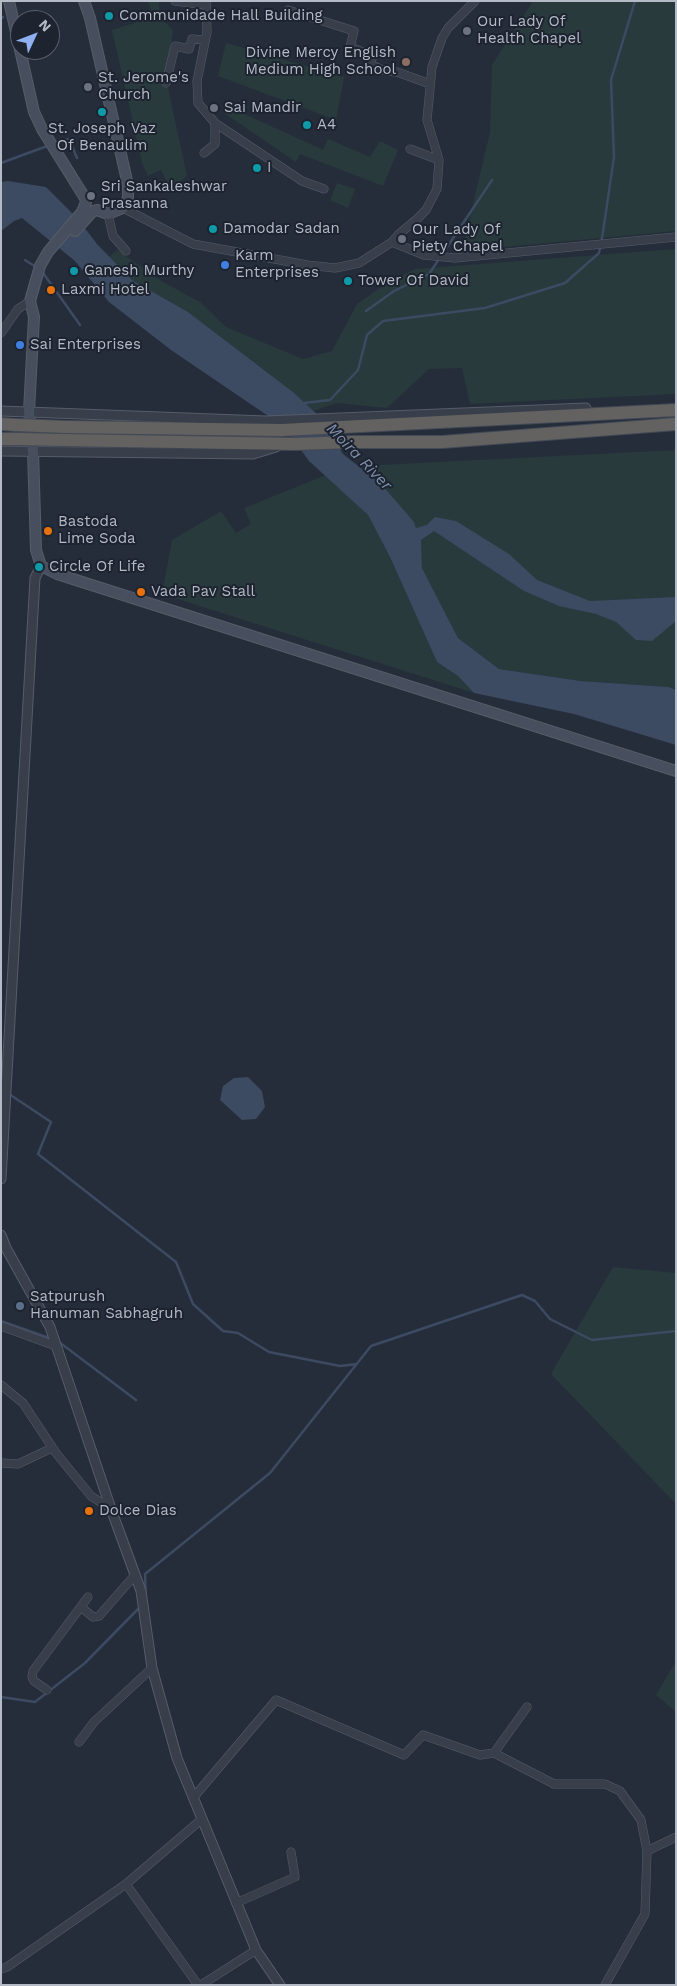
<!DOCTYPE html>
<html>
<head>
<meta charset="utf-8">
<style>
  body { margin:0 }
  #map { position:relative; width:677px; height:1986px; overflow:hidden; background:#252d3a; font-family:"Work Sans",sans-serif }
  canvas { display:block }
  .frame { position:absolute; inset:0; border:2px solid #b4bac6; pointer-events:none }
  .north { position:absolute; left:10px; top:10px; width:50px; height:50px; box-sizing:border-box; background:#1d2430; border:1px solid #59606c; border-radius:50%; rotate:47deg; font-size:14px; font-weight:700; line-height:20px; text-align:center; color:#b4bac6 }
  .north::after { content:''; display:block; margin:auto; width:18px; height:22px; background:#8fb0f0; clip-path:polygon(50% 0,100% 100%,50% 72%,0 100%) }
</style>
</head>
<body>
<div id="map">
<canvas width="677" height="1986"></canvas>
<div class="frame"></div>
<div class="north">N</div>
</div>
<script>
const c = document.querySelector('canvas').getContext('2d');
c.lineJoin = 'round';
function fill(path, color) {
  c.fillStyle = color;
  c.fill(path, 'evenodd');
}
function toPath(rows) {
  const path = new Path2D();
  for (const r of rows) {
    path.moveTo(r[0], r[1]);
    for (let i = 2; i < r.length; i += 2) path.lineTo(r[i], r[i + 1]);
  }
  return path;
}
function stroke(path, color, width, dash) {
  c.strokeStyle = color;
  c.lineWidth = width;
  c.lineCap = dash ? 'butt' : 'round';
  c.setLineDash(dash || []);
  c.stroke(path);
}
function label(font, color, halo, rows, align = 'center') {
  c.font = font + ' "Work Sans",sans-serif';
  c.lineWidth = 4;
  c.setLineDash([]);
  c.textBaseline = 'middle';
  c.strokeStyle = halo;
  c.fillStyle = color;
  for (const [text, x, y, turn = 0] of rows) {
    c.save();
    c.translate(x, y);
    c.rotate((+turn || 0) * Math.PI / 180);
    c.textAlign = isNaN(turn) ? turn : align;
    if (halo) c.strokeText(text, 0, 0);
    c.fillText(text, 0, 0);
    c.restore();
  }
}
fill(toPath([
  [148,1,159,1,160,17,173,30,167,83,187,176,171,190,161,170,148,176,142,163,112,30,153,17],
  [533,1,676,1,676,231,462,251,490,132,492,65],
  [226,43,344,77,336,120,218,76],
  [227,106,323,150,328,139,370,157,380,141,398,150,383,186,300,154,296,162,224,113],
  [337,183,355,189,348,208,330,200],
  [676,249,676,394,470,404,462,368,429,369,387,408,337,403,313,411,293,392,188,312,132,280,109,257,117,250,163,282,200,302,226,327,303,359,332,351,357,304,387,283,415,269],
  [676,450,676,690,669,687,581,681,499,669,458,638,422,568,421,540,414,522,359,466],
  [326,475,368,515,390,557,437,662,458,676,474,693,162,594,172,540,221,511,236,533,251,524,244,508],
  [613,1267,676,1273,676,1504,551,1374],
  [676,1661,676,1712,656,1695]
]), '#283a3c');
fill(toPath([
  [8,181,46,187,78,219,97,244,132,280,188,312,293,392,319,416,343,454,382,485,414,522,416,528,427,525,435,517,456,521,509,554,537,580,590,601,676,597,676,621,652,641,636,640,616,622,596,614,559,606,524,591,434,531,421,540,422,568,458,638,499,669,581,681,669,687,676,690,676,745,574,714,474,693,458,676,437,662,390,557,368,515,309,461,293,439,274,420,171,350,109,302,75,261,22,218,14,221,1,231,1,182],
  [248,1077,262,1091,265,1107,256,1119,242,1120,220,1100,223,1086,234,1078]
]), '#3c4a62');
stroke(toPath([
  [1,19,3,17],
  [55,143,69,139,77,158],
  [1,163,50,145],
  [25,260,36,267],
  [41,270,80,325],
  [366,311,394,291,429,274,492,180],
  [304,403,330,400,358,370,367,335,383,321,485,308,565,283,599,253,603,232,614,157,611,80,635,1],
  [9,1094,51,1122,38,1154,176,1262,193,1304,223,1331,238,1333,269,1352,340,1366,357,1364],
  [1,1321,52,1339],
  [59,1342,136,1400],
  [146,1602,145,1574,270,1473,371,1346,522,1295,535,1301,550,1319,592,1340,676,1331],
  [1,1697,35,1702,85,1663,140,1607]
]), '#3c4a62', 2.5);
const minor = toPath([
  [175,1,206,5],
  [206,1,207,32,197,81,198,103,215,123,302,181,324,189],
  [288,10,354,31,350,47,373,56,370,64,385,71,397,72,430,84],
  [166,83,175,46,189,49,192,39,205,40],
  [410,149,439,160],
  [204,153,215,144,215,123],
  [123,208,193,244,307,265,335,268,359,263,392,242,399,234,417,219,426,210,437,189,439,160,427,120,432,67,442,38,448,28,475,1],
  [108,214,113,236,126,251],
  [392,242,424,255,455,258,676,237],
  [1,333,18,309,30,301],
  [1,1326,56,1346],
  [1,1385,23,1403,56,1453,91,1496,111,1509],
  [1,1463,18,1464,52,1448],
  [81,1607,93,1617,99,1616,135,1575],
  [47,1690,34,1681,32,1677,33,1671,88,1597],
  [79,1742,94,1722,152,1668],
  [494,1753,527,1707],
  [193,1798,276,1700,404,1755,423,1735,480,1755,494,1753,554,1784,605,1784,620,1791,641,1820,647,1851,645,1914,605,1985],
  [647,1851,676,1837],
  [126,1884,198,1985],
  [236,1903,295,1877,291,1852],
  [1,1969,7,1967,126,1884,202,1819],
  [201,1985,256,1950]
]);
const tertiary = toPath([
  [1,411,266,421,586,408],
  [1,451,253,454,276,447],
  [1,1179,35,578,41,566],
  [1,1235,6,1248,50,1327,111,1509,141,1591,152,1668,177,1758,256,1950,280,1985]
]);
const secondary = toPath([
  [9,1,34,112,42,129,85,198,86,202,82,212,48,252,40,266,30,301,34,317,29,411,33,451,36,550,41,566,57,574,676,771],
  [75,231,93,211,97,210,108,214,123,208,128,198,128,185,90,18,84,1]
]);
const trunk = toPath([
  [1,424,16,425],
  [67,427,282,430,676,410],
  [1,439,19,439],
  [63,440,295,444,352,442,442,442,676,424]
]);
stroke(minor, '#565d69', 9);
stroke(tertiary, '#565d69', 11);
stroke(secondary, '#565d69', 12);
stroke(trunk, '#434a56', 14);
stroke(minor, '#383f4b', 8);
stroke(tertiary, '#383f4b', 9);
stroke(secondary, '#474e5d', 10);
stroke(trunk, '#636260', 12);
const trunkBridge = toPath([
  [16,425,67,427],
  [19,439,63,440]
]);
stroke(trunkBridge, '#434a56', 14, []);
stroke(trunkBridge, '#636260', 12);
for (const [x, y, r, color] of [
  [109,16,5,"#0f9aa8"],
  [467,31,5,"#6b7280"],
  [406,62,5,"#8d6e63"],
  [88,87,5,"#6b7280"],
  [214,108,5,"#6b7280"],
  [102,112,5,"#0f9aa8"],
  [307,125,5,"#0f9aa8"],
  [257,168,5,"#0f9aa8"],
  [91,196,5,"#6b7280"],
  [213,229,5,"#0f9aa8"],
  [402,239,5,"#6b7280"],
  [225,265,5,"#3f7fe0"],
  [74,271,5,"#0f9aa8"],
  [348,281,5,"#0f9aa8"],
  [51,290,5,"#e8710a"],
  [20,345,5,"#3f7fe0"],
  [48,531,5,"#e8710a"],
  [39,567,5,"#0f9aa8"],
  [141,592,5,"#e8710a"],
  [20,1306,5,"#5c6f8a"],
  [89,1511,5,"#e8710a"]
]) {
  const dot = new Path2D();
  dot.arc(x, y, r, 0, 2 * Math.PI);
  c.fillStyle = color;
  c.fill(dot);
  stroke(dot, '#1d2430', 2);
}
label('15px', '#b4bac6', '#1d2430', [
  ["Communidade Hall Building",119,16],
  ["Our Lady Of",477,22],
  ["Health Chapel",477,39],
  ["Divine Mercy English",396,53,"right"],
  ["Medium High School",396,70,"right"],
  ["St. Jerome's",98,78],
  ["Church",98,95],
  ["Sai Mandir",224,108],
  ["A4",317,125],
  ["St. Joseph Vaz",102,129,"center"],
  ["Of Benaulim",102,146,"center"],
  ["I",267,168],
  ["Sri Sankaleshwar",101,187],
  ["Prasanna",101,204],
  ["Damodar Sadan",223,229],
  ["Our Lady Of",412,230],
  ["Piety Chapel",412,247],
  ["Karm",235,256],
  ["Enterprises",235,273],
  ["Ganesh Murthy",84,271],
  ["Tower Of David",358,281],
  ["Laxmi Hotel",61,290],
  ["Sai Enterprises",30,345],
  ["Bastoda",58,522],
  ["Lime Soda",58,539],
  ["Circle Of Life",49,567],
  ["Vada Pav Stall",151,592],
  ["Satpurush",30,1297],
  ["Hanuman Sabhagruh",30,1314],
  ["Dolce Dias",99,1511]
], 'left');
label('italic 16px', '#7e8fac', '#1d2430', [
  ["Moira River",359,457,46]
]);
</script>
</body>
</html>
